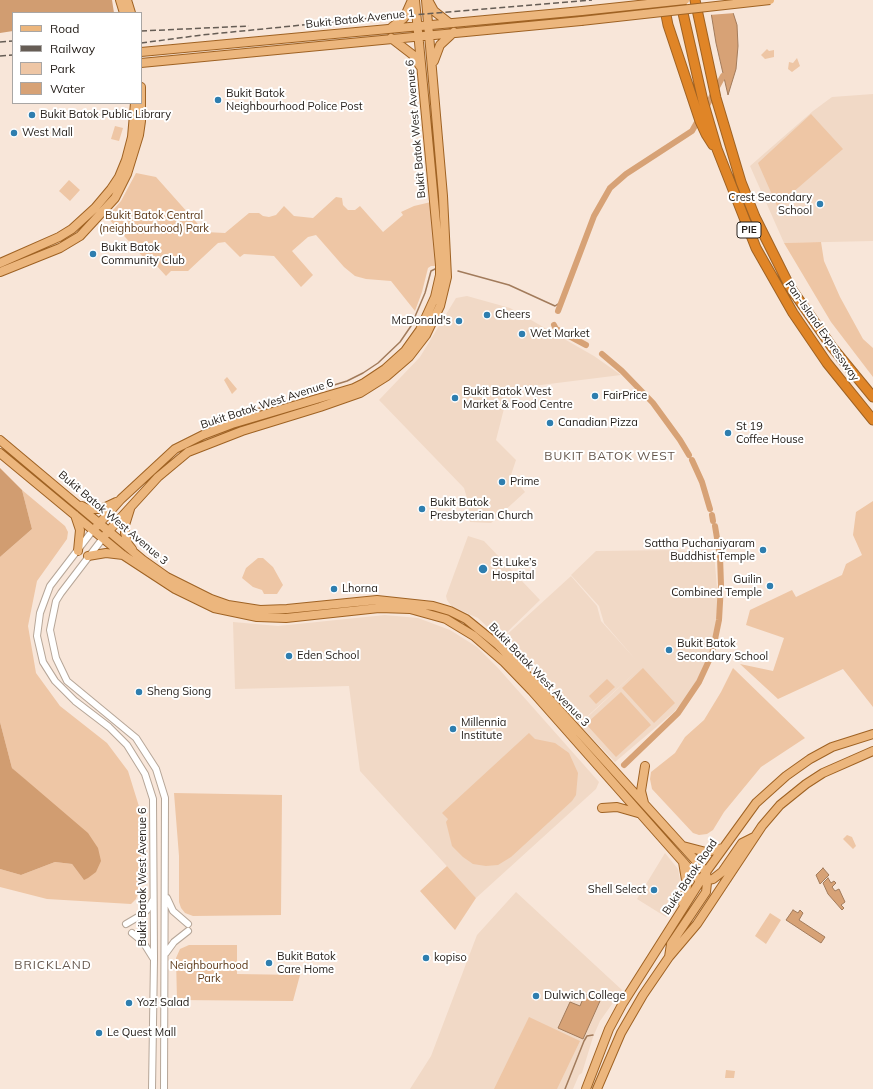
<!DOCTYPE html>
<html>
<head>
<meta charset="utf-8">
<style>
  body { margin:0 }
  #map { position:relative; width:873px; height:1089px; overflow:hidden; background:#f8e6d9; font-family:Mulish,sans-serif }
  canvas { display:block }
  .legend { position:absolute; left:12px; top:12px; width:130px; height:92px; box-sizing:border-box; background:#fff; border:1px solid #a9a6a4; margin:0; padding:5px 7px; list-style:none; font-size:12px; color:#27211c }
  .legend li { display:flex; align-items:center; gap:8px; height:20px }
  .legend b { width:20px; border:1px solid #a9a6a4 }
</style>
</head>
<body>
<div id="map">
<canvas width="873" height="1089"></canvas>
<ul class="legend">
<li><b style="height:5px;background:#ecb67d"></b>Road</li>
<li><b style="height:5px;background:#665d55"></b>Railway</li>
<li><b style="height:11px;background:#eec6a5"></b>Park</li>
<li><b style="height:11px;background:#d7a276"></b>Water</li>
</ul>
</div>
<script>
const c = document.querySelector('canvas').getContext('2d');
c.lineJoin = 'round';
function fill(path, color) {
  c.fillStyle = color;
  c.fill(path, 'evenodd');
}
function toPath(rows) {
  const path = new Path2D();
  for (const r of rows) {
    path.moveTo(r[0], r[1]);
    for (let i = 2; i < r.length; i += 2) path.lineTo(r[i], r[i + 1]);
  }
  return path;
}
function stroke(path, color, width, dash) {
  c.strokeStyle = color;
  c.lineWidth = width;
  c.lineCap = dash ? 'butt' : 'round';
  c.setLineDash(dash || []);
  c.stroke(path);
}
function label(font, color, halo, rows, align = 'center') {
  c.font = font + ' Mulish,sans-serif';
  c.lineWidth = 4;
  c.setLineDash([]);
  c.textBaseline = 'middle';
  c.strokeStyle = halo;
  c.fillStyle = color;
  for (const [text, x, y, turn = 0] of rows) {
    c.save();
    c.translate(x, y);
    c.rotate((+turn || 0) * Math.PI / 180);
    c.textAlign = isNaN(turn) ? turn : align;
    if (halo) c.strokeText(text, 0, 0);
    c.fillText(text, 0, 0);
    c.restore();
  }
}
fill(toPath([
  [873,94,873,241,784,243,750,166,813,111,832,97],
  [467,296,510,308,594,356,621,375,509,389,496,440,516,460,511,475,525,492,491,523,470,522,469,505,464,488,379,400,420,357,456,298],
  [468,536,484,541,540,600,500,639,478,618,452,607,447,600,446,596],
  [675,550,714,553,718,599,715,634,704,667,691,691,674,712,615,762,579,725,642,666,579,724,501,640,571,576,597,606,601,621,635,659,604,623,599,606,571,575,596,551],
  [385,615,418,618,450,630,477,647,498,668,599,782,596,789,476,898,360,771,349,686,235,689,233,622,278,626],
  [665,853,678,869,680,880,678,897,666,917,637,899],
  [516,892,622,990,600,1021,593,1037,582,1073,579,1075,573,1089,410,1089,431,1056,477,935]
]), '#f1d9c6');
fill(toPath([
  [767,49,769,51,774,50,774,57,765,59,761,55],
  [797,58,800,66,792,72,788,69,789,62,793,63],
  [811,114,843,149,777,206,758,163],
  [115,126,123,128,119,141,111,139],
  [136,173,156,177,205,232,225,233,249,213,259,213,263,216,269,217,276,215,284,206,294,216,313,218,336,197,342,198,343,205,348,210,355,210,360,206,383,232,403,215,401,212,414,206,431,202,436,266,431,266,428,268,422,292,415,311,391,281,366,279,355,276,344,267,316,235,308,237,292,251,313,275,301,287,274,256,244,254,240,257,225,242,218,243,188,271,171,271,166,276,156,265,153,268,107,217,121,201],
  [69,180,80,190,70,201,59,191],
  [821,242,824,261,840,297,863,339,873,348,873,377,831,322,784,243],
  [227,377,237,389,232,394,224,380],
  [22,490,65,526,68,532,67,539,37,581,28,626,36,673,60,706,107,743,128,771,142,816,140,887,136,899,131,904,47,899,0,887,0,869,21,875,55,862,72,864,84,880,34,788,12,768,0,722,0,557,32,529],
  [873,501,873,707,843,669,778,699,740,664,773,671,784,638,746,625,750,610,792,590,796,597,842,575,846,564,862,555,853,535,856,512],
  [258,558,263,558,273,567,283,585,277,594,264,594,262,590,253,587,242,578,246,568],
  [643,668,675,703,654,723,622,688],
  [733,668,805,738,761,767,724,812,713,830,707,834,699,835,693,833,652,789,650,779,651,772,675,753,685,737,704,720,721,692],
  [607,679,615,687,596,704,589,696],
  [621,692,651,725,616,757,586,724],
  [529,733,535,739,555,743,569,753,578,773,576,795,572,801,511,857,498,865,486,866,473,864,463,857,452,846,446,822,448,819,442,813],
  [174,793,282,795,281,915,193,916,185,913,181,908,179,902,179,856],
  [847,835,852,837,856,846,853,849,843,839],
  [447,866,476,898,455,930,420,891],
  [770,913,781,920,766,944,755,936],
  [189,945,237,945,237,974,300,975,293,1001,177,1000,176,958,180,949],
  [529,1017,580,1041,557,1089,494,1089],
  [726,1070,735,1071,734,1078,725,1078]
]), '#eec6a5');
fill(toPath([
  [0,0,112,0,114,13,13,13,13,31,0,33],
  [0,468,22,490,32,529,0,557],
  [0,722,12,768,88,833,98,848,101,861,96,872,88,878,84,880,72,864,55,862,21,875,0,869]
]), '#d19d71');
const water = toPath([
  [709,0,729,0,737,25,738,46,736,69,728,95,716,43,709,0],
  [823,868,829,875,820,884,816,875,823,868],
  [828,878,831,883,834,881,836,883,832,887,835,891,839,889,845,902,841,905,844,908,842,910,828,894,823,883,828,878],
  [793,910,798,913,800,910,803,913,799,920,825,937,821,943,786,920,793,910],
  [585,994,600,1001,583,1039,558,1028,570,1002,580,1006,585,994]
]);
fill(water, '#d7a276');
stroke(water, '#a27b5b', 1);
fill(toPath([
  [707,0,731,0,735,13,709,15]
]), '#f8e6d9');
stroke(toPath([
  [458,271,509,285,555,306,561,302],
  [234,416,347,381,363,373,378,363,400,342,411,326,425,293,431,271,435,269],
  [565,1089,584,1041,587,1036,593,1035]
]), '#a27b5b', 1.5);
stroke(toPath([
  [705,109,723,76],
  [558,311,594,216,610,188,626,174,692,131,700,117],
  [554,325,556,329,586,345],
  [602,354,622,371,653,403,680,440,689,455],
  [692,460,702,482,710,509],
  [712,515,713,521],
  [624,765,678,713,699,682,712,654,719,620,721,585,720,556,715,526]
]), '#d7a276', 6);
const minor = toPath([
  [93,530,50,586,40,613,37,636,43,662,55,681,75,701,109,727,127,745,145,774,153,799,154,959,152,1089],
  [103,538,61,593,56,601,50,630,56,658,67,681,136,738,156,769,165,798,164,1089],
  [167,898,173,911,188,924],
  [126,924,143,914,147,910,153,900],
  [132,933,143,942,153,958],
  [166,953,174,942,188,931]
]);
const major = toPath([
  [120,0,124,13],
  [127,0,131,13],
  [428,0,434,11,448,22],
  [392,27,404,18,412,0],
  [391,38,413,55,420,66],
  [141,52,582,11],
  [434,61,440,45,454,32],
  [141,63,581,21],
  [0,263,59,237,72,229,95,208,111,189,119,177,126,160,132,137,135,103],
  [0,272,60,248,80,236,115,198,127,174,139,135,141,121,141,87],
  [0,440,143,560,167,577,211,599,228,605,260,610,287,609,377,600,433,606,450,611,466,619,498,645,532,680,706,872],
  [0,453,123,555,175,589,214,608,257,617,286,618,379,608,410,609,446,619,474,636,504,662,532,691,700,881],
  [82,506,88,509,101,509,116,502],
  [130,509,125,525,125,533,128,544,132,549],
  [75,515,80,530,78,551],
  [97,526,121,499,175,449,203,435,232,424,354,388,364,383,385,369,405,351,420,330,435,297,440,275,440,265,415,0],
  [106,534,158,477,188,452,242,431,320,407,360,393,387,376,409,357,426,335,440,306,447,277,443,196,426,0],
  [88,556,106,553,123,555],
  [644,803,641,791,645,766],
  [602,808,617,807,638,813],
  [683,846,706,852,723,848],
  [683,862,687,886,683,903],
  [703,881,713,879,722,872,742,843,754,837],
  [669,957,671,944,706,892,707,883,706,872],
  [586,1089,609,1029,623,1003,706,872,756,803,786,776,810,759,832,747,873,734],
  [597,1089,621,1033,643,995,669,957,697,924,762,826,780,805,806,784,823,773,873,751]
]);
const highway = toPath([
  [663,0,668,25,700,121,706,134,713,145],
  [680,0,703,101,717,149,756,248,793,313,827,363,873,420],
  [695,0,716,98,741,182,755,217,790,287,832,347,873,397]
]);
stroke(minor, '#b6a698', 8);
stroke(major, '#9f6223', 10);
stroke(highway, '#9f6223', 11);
stroke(minor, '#fff', 6);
stroke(major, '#ecb67d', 8);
stroke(highway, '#e08527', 9);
stroke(toPath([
  [141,31,249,26],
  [0,42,13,41],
  [141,43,202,35,363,19,592,0],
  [0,56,13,55]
]), '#665d55', 1.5, [6, 3]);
const majorBridge = toPath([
  [582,11,685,0],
  [581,21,770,0]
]);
stroke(majorBridge, '#9f6223', 10, []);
stroke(majorBridge, '#ecb67d', 8);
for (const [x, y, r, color] of [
  [218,100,4,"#2e7eaf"],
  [32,115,4,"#2e7eaf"],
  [14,133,4,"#2e7eaf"],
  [820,204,4,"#2e7eaf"],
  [93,254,4,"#2e7eaf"],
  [487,315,4,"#2e7eaf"],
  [459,321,4,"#2e7eaf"],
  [522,334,4,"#2e7eaf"],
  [595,396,4,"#2e7eaf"],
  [455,398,4,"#2e7eaf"],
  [550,423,4,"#2e7eaf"],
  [728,433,4,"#2e7eaf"],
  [502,482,4,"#2e7eaf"],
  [422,509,4,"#2e7eaf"],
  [763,550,4,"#2e7eaf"],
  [483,569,5,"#2e7eaf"],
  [770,586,4,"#2e7eaf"],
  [334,589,4,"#2e7eaf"],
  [669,650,4,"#2e7eaf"],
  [289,656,4,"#2e7eaf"],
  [139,692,4,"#2e7eaf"],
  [453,729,4,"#2e7eaf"],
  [654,890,4,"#2e7eaf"],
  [426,958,4,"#2e7eaf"],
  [269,963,4,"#2e7eaf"],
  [536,996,4,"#2e7eaf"],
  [129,1003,4,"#2e7eaf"],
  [99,1033,4,"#2e7eaf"]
]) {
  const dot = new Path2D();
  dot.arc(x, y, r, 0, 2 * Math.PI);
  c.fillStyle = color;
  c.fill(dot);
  stroke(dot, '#fff', 1.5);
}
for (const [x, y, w] of [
  [749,230,24]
]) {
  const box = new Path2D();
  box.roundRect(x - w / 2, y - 8, w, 16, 3);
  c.fillStyle = '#fff';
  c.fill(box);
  stroke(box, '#27211c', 1);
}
label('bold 10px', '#27211c', null, [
  ["PIE",749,230]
]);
label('11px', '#27211c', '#fff', [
  ["Bukit Batok Avenue 1",360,19,-6],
  ["Bukit Batok West Avenue 6",416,129,-95],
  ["Pan-Island Expressway",822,331,55],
  ["Bukit Batok West Avenue 6",267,404,-18],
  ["Bukit Batok West Avenue 3",113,518,40],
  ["Bukit Batok West Avenue 3",539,675,46],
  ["Bukit Batok West Avenue 6",143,877,-90],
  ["Bukit Batok Road",690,877,-56]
]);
label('11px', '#27211c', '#fff', [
  ["Bukit Batok",226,94],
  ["Neighbourhood Police Post",226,107],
  ["Bukit Batok Public Library",40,115],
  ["West Mall",22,133],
  ["Crest Secondary",812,198,"right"],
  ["School",812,211,"right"],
  ["Bukit Batok",101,248],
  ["Community Club",101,261],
  ["Cheers",495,315],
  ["McDonald's",451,321,"right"],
  ["Wet Market",530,334],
  ["Bukit Batok West",463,392],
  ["Market & Food Centre",463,405],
  ["FairPrice",603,396],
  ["Canadian Pizza",558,423],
  ["St 19",736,427],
  ["Coffee House",736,440],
  ["Prime",510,482],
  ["Bukit Batok",430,503],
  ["Presbyterian Church",430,516],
  ["Sattha Puchaniyaram",755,544,"right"],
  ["Buddhist Temple",755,557,"right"],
  ["St Luke’s",492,563],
  ["Hospital",492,576],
  ["Guilin",762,580,"right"],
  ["Combined Temple",762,593,"right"],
  ["Lhorna",342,589],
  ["Bukit Batok",677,644],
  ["Secondary School",677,657],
  ["Eden School",297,656],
  ["Sheng Siong",147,692],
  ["Millennia",461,723],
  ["Institute",461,736],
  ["Shell Select",646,890,"right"],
  ["Bukit Batok",277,957],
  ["Care Home",277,970],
  ["kopiso",434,958],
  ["Dulwich College",544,996],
  ["Yoz! Salad",137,1003],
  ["Le Quest Mall",107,1033]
], 'left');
label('11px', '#5d3918', '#fff', [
  ["Bukit Batok Central",154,216],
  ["(neighbourhood) Park",154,229],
  ["Neighbourhood",209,966],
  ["Park",209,979]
]);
c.letterSpacing = '1px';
label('12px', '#635449', '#fff', [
  ["BUKIT BATOK WEST",610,456],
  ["BRICKLAND",53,965]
]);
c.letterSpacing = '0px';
</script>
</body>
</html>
